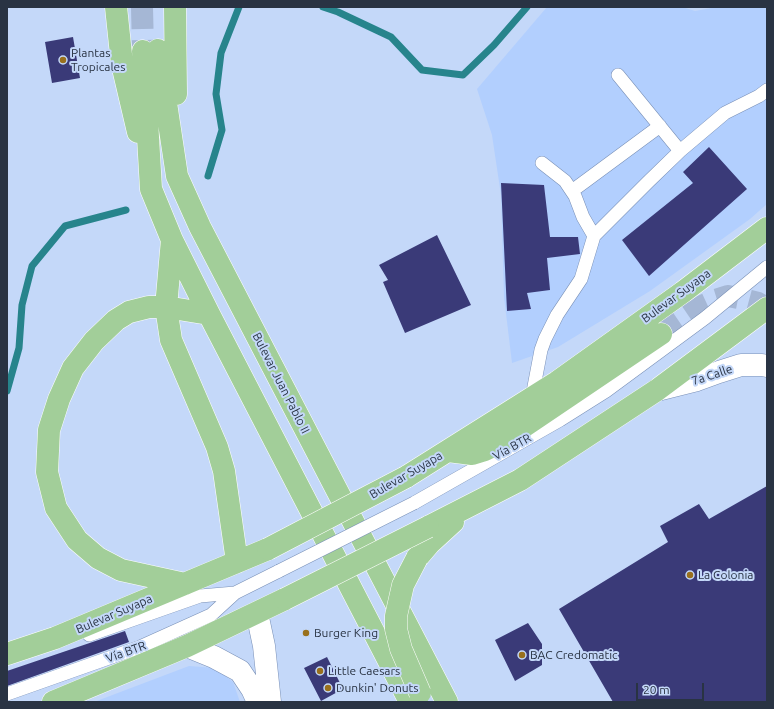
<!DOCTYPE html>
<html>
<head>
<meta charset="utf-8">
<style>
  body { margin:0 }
  #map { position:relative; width:774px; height:709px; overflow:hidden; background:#c4d8f9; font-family:Ubuntu,sans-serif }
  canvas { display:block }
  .frame { position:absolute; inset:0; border:8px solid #293343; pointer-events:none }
  .scale { position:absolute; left:636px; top:683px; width:68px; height:18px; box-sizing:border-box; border:2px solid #293343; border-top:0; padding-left:5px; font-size:12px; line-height:14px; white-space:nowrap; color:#293343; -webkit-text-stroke:3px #c4d8f9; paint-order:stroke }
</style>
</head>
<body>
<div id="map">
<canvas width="774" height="709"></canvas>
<div class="frame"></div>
<div class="scale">20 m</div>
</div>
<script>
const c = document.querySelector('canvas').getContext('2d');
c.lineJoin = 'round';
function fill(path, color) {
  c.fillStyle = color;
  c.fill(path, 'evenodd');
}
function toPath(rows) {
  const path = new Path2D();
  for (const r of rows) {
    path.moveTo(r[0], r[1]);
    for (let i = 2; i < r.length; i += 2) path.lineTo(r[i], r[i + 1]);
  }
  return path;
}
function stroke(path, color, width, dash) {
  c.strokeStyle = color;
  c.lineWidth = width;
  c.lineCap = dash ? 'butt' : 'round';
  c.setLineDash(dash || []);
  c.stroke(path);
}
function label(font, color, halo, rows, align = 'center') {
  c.font = font + ' Ubuntu,sans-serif';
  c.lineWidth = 4;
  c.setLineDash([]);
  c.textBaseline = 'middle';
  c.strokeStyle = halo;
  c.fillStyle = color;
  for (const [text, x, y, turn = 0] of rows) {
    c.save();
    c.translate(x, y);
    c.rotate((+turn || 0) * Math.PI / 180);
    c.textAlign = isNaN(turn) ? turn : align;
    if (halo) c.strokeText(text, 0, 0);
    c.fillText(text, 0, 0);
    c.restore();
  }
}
fill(toPath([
  [547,7,682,7,695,11,717,7,767,7,767,204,750,219,650,291,558,347,512,363,504,297,501,195,492,135,477,89],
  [189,666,215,668,233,682,240,702,94,702]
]), '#b2cffe');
stroke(toPath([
  [323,7,338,12,391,37,422,70,463,75,494,45,527,7],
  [208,176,222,130,216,94,221,53,239,7],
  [7,391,19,348,22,305,32,266,65,226,126,210]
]), '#27848c', 7);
fill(toPath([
  [73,37,80,78,52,83,45,42],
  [709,147,747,189,649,276,622,240,693,183,683,172],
  [501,183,544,185,550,237,578,237,580,254,547,258,550,290,527,293,531,309,507,311],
  [437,235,471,305,405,333,383,282,388,280,379,265],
  [767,486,767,702,613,702,559,609,668,542,660,526,699,504,709,519],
  [528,623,542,644,542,665,515,681,495,640],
  [125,631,129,642,7,686,7,671],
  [327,657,343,689,321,701,304,668]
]), '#3a3a78');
stroke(toPath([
  [142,7,143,51],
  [661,334,702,306,715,300,728,296,743,299,758,303,767,308]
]), '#a5b7d5', 22, [22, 11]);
const lane = toPath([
  [618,75,680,151],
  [542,163,565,181,575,196,583,217,594,236],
  [572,191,660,126],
  [532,397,541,350,545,339,557,315,581,279,594,236,648,182,680,151,725,113,759,96,767,90],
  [414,503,560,420,606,391,705,318,767,267],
  [89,635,200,596,235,593],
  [7,694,140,647,211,615,235,593,279,571]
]);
const street = toPath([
  [657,390,697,380,719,372,741,365,762,365,767,366]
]);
const secondary = toPath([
  [257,613,264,646,270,702],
  [187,646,214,657,240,671,252,689,258,702]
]);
const primary = toPath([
  [116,7,122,64,138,132],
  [175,7,176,94],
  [158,50,177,176,200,227,447,702],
  [143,51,151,189,172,240,209,314,410,702],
  [172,240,166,307,171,340,217,447,224,471,237,562],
  [448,451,472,454,485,450,501,442,661,334],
  [406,477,557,382,683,292,767,228],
  [428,527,520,480,657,390,767,308],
  [417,558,429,544,453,522],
  [185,584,121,570,98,558,77,540,56,508,47,472,49,430,59,399,73,368,94,341,116,320,129,312,149,307,166,307,209,314],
  [7,654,55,638,268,549],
  [53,702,187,646,285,599]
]);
stroke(lane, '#7990b7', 14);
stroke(street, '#7990b7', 23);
stroke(secondary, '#7990b7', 23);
stroke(primary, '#fff', 23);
stroke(lane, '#fff', 13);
stroke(street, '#fff', 22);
stroke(secondary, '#fff', 22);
stroke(primary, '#a2ce99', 22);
const laneBridge = toPath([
  [279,571,414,503]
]);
const primaryBridge = toPath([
  [268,549,406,477],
  [417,558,403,585,396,616,396,629,401,649,420,693],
  [285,599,428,527]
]);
stroke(laneBridge, '#7990b7', 14, []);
stroke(primaryBridge, '#fff', 23, []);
stroke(laneBridge, '#fff', 13);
stroke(primaryBridge, '#a2ce99', 22);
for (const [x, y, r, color] of [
  [63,60,4,"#99701d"],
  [690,575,4,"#99701d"],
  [306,633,4,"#99701d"],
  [522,655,4,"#99701d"],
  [320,671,4,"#99701d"],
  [328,688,4,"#99701d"]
]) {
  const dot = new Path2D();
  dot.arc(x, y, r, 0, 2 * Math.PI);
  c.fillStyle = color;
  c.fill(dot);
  stroke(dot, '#c4d8f9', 1.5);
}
label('12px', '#293343', '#c4d8f9', [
  ["Plantas",71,53],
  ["Tropicales",71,67],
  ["La Colonia",698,575],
  ["Burger King",314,633],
  ["BAC Credomatic",530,655],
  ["Little Caesars",328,671],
  ["Dunkin' Donuts",336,688]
], 'left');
label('12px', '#293343', '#c4d8f9', [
  ["Bulevar Suyapa",676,296,-36],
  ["7a Calle",712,375,-18],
  ["Bulevar Juan Pablo II",281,383,63],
  ["Vía BTR",512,447,-29],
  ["Bulevar Suyapa",406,475,-30],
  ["Bulevar Suyapa",114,614,-23],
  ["Vía BTR",126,652,-20]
]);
</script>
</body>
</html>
